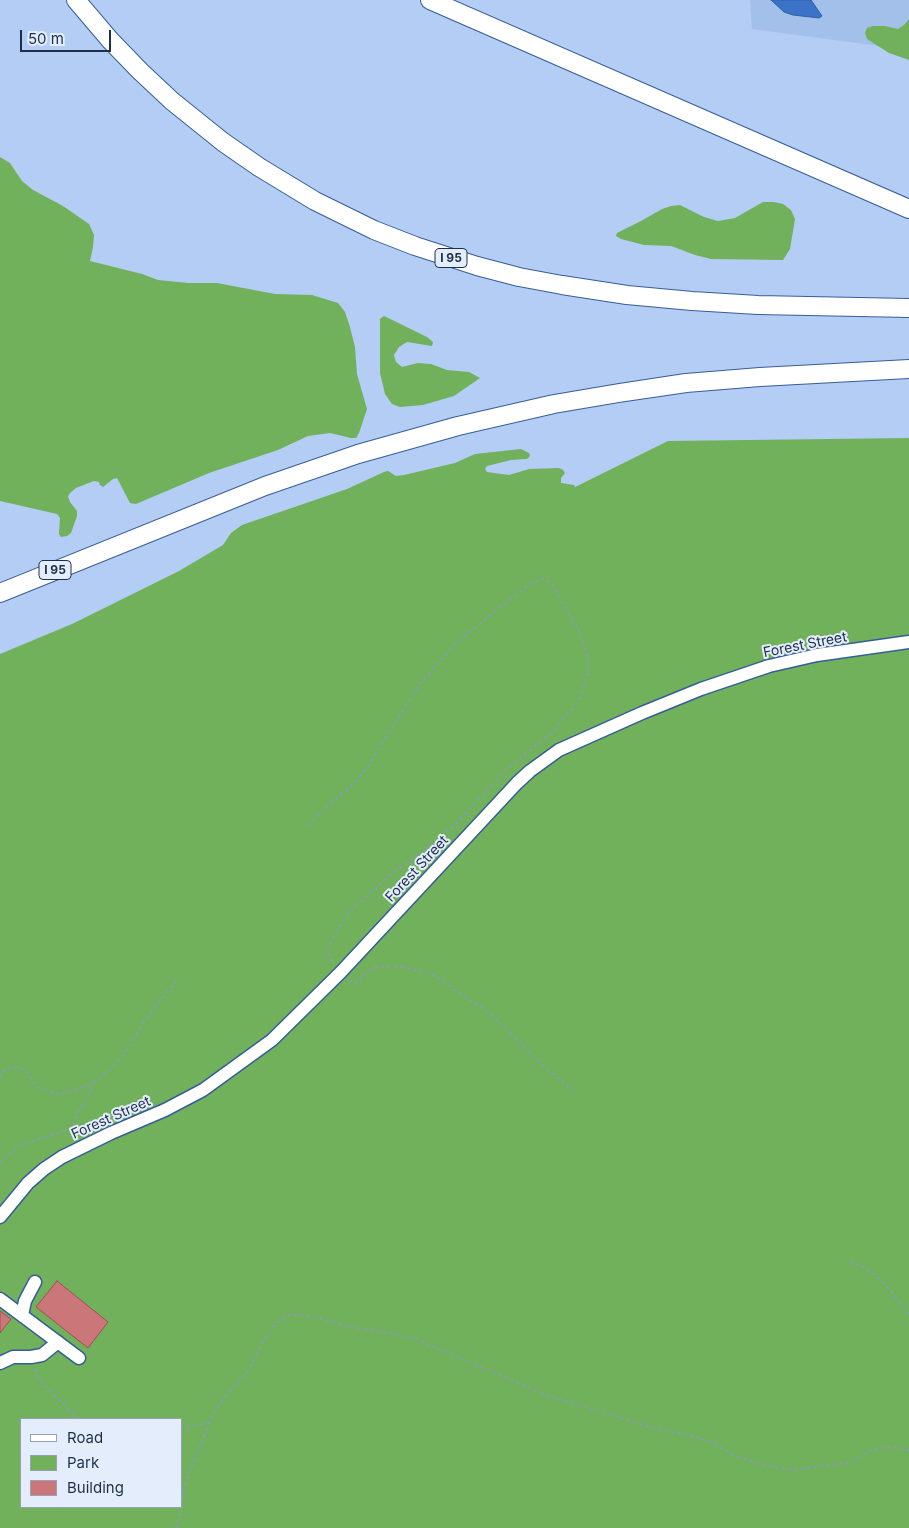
<!DOCTYPE html>
<html>
<head>
<meta charset="utf-8">
<style>
  body { margin:0 }
  #map { position:relative; width:909px; height:1528px; overflow:hidden; background:#b3cdf5; font-family:Inter,sans-serif }
  canvas { display:block }
  .legend { position:absolute; left:20px; top:1418px; width:162px; height:90px; box-sizing:border-box; background:#e4edfb; border:1px solid #95a1b4; margin:0; padding:6px 9px; list-style:none; font-size:15px; color:#1e2f4a }
  .legend li { display:flex; align-items:center; gap:10px; height:25px }
  .legend b { width:25px; border:1px solid #95a1b4 }
  .scale { position:absolute; left:20px; top:30px; width:91px; height:22px; box-sizing:border-box; border:2px solid #1e2f4a; border-top:0; padding-left:6px; font-size:15px; line-height:18px; white-space:nowrap; color:#1e2f4a; -webkit-text-stroke:4px #e4edfb; paint-order:stroke }
</style>
</head>
<body>
<div id="map">
<canvas width="909" height="1528"></canvas>
<ul class="legend">
<li><b style="height:6px;background:#fff"></b>Road</li>
<li><b style="height:14px;background:#71b15c"></b>Park</li>
<li><b style="height:14px;background:#cb7679"></b>Building</li>
</ul>
<div class="scale">50 m</div>
</div>
<script>
const c = document.querySelector('canvas').getContext('2d');
c.lineJoin = 'round';
function fill(path, color) {
  c.fillStyle = color;
  c.fill(path, 'evenodd');
}
function toPath(rows) {
  const path = new Path2D();
  for (const r of rows) {
    path.moveTo(r[0], r[1]);
    for (let i = 2; i < r.length; i += 2) path.lineTo(r[i], r[i + 1]);
  }
  return path;
}
function stroke(path, color, width, dash) {
  c.strokeStyle = color;
  c.lineWidth = width;
  c.lineCap = dash ? 'butt' : 'round';
  c.setLineDash(dash || []);
  c.stroke(path);
}
function label(font, color, halo, rows, align = 'center') {
  c.font = font + ' Inter,sans-serif';
  c.lineWidth = 4;
  c.setLineDash([]);
  c.textBaseline = 'middle';
  c.strokeStyle = halo;
  c.fillStyle = color;
  for (const [text, x, y, turn = 0] of rows) {
    c.save();
    c.translate(x, y);
    c.rotate((+turn || 0) * Math.PI / 180);
    c.textAlign = isNaN(turn) ? turn : align;
    if (halo) c.strokeText(text, 0, 0);
    c.fillText(text, 0, 0);
    c.restore();
  }
}
fill(toPath([
  [750,0,909,0,909,50,752,29]
]), '#a3c0eb');
fill(toPath([
  [909,19,909,60,889,53,867,39,865,33,867,28,873,26,885,26,898,29,904,25],
  [0,157,10,163,22,181,33,190,63,206,89,224,94,235,93,247,90,261,142,274,158,280,188,283,217,283,275,294,312,295,338,303,345,312,350,327,355,347,357,374,367,409,359,433,356,438,351,438,330,433,308,436,278,450,209,473,136,504,130,503,117,478,113,479,103,487,100,485,99,482,94,481,76,488,71,492,68,496,70,502,77,511,77,516,71,533,67,536,61,537,59,534,60,518,57,514,0,501],
  [763,202,774,202,783,204,791,210,795,219,790,249,783,260,711,259,695,255,671,246,644,245,621,239,616,236,617,233,641,221,662,209,671,206,680,205,704,217,718,221,735,218],
  [384,316,427,337,433,342,432,346,407,342,399,347,394,355,396,362,402,367,418,363,431,364,447,370,469,372,480,378,454,396,423,405,400,407,392,404,385,394,380,373,380,319],
  [909,438,909,1528,0,1528,0,654,72,624,179,571,223,545,231,533,242,525,347,489,384,472,388,471,396,476,404,475,455,463,475,454,521,449,529,453,530,456,527,459,511,460,487,466,485,469,487,472,509,475,529,469,559,468,563,470,565,473,561,478,561,483,574,485,575,487,668,441],
  [21,1419,181,1419,181,1507,21,1507]
]), '#71b15c');
const water = toPath([
  [771,0,811,0,822,16,819,18,793,15,784,12,771,0]
]);
fill(water, '#3a73c8');
stroke(water, '#325fa2', 1);
const building = toPath([
  [57,1281,108,1322,88,1348,36,1307,57,1281],
  [0,1311,11,1319,0,1333,0,1311]
]);
fill(building, '#cb7679');
stroke(building, '#9f4f53', 1);
const minor = toPath([
  [0,1217,28,1183,44,1169,62,1157,111,1133,165,1110,203,1090,272,1040,341,972,517,783,530,771,559,750,642,713,701,689,769,666,817,655,909,642],
  [0,1299,79,1358],
  [22,1315,25,1301,35,1282],
  [0,1363,13,1357,31,1357,42,1355,58,1342]
]);
const highway = toPath([
  [76,0,110,40,140,71,172,101,223,142,259,167,315,201,374,230,415,246,477,266,519,277,562,285,627,295,692,301,758,305,909,308],
  [430,0,909,209],
  [0,593,265,486,358,454,458,426,554,404,619,393,686,383,760,377,909,369]
]);
stroke(minor, '#365d98', 15);
stroke(highway, '#365d98', 20);
stroke(toPath([
  [308,826,328,805,357,781,370,763,418,686,457,642,530,584,542,578,552,583,565,608,578,628,587,654,589,671,579,701,552,733,507,769,456,824,422,852,395,871,356,905,342,922,328,948,327,953,333,962],
  [350,980,354,984,374,967,402,967,431,974,445,982,455,991,489,1012,545,1067,573,1091],
  [0,1077,6,1068,18,1067,26,1071,39,1088,57,1094,77,1090,94,1082,113,1067,129,1048,142,1024,179,977],
  [0,1163,12,1151,25,1144,62,1132,72,1126,94,1082],
  [850,1261,872,1272,883,1282,909,1314],
  [35,1369,37,1375,45,1386,79,1419],
  [181,1428,210,1423],
  [181,1504,187,1478,214,1412,225,1397,249,1370,265,1338,274,1325,286,1316,294,1315,310,1316,351,1327,395,1334,418,1340,547,1395,654,1428,694,1436,711,1442,737,1457,765,1465,794,1470,851,1462,872,1450,881,1448,890,1447,909,1450],
  [176,1528,181,1507]
]), '#849bbf', 2, [2.5, 4]);
stroke(minor, '#fff', 12);
stroke(highway, '#fff', 18);
for (const [x, y, w] of [
  [451,258,32],
  [55,570,32]
]) {
  const box = new Path2D();
  box.roundRect(x - w / 2, y - 9.5, w, 19, 4);
  c.fillStyle = '#e4edfb';
  c.fill(box);
  stroke(box, '#1e2f4a', 1);
}
label('bold 12px', '#1e2f4a', null, [
  ["I 95",451,258],
  ["I 95",55,570]
]);
label('14px', '#1e2f4a', '#e4edfb', [
  ["Forest Street",805,645,-11],
  ["Forest Street",417,869,-47],
  ["Forest Street",111,1118,-24]
]);
</script>
</body>
</html>
